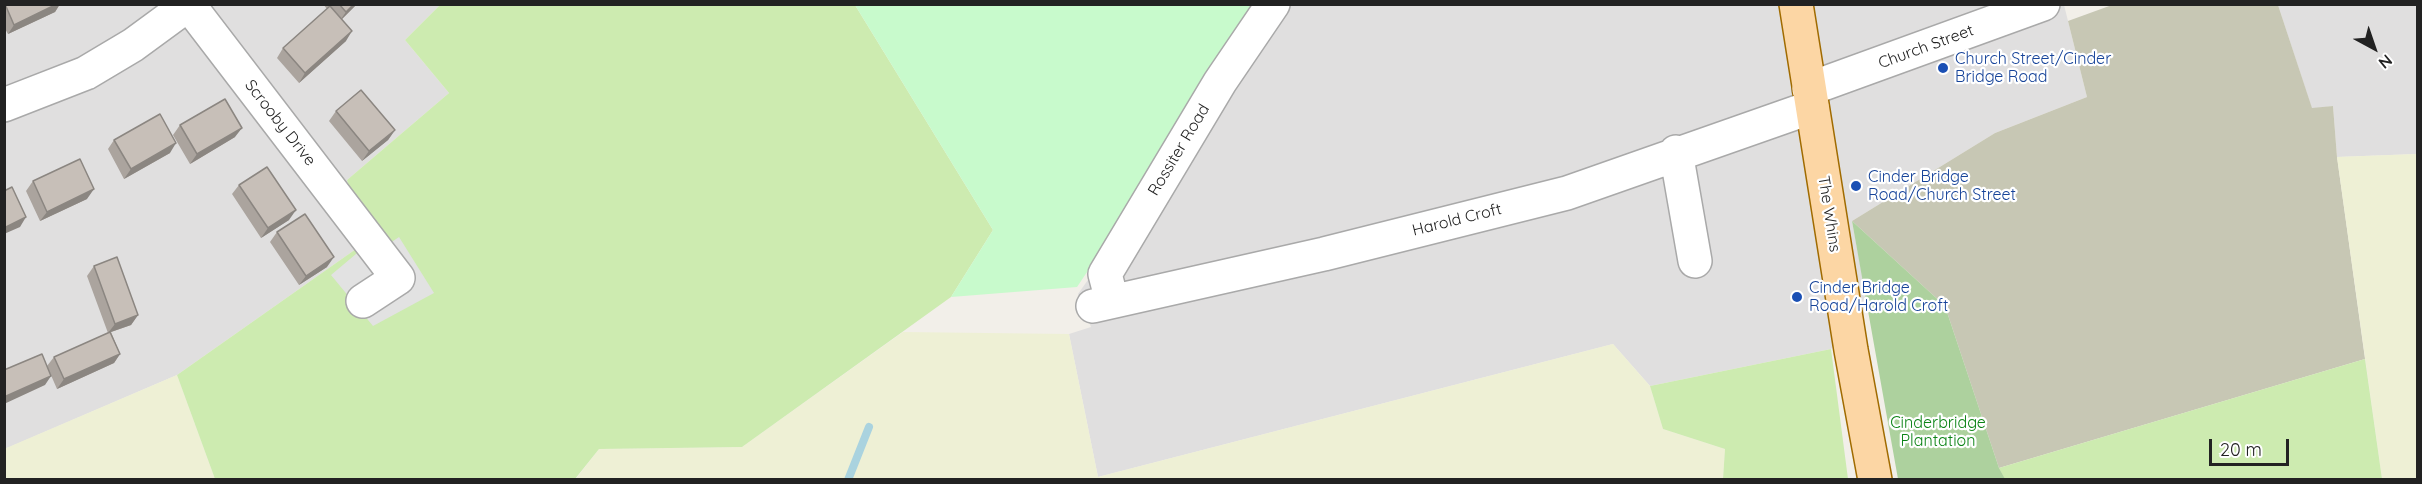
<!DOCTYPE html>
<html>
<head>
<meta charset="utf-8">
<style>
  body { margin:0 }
  #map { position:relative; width:2422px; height:484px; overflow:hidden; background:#f2efe9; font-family:Quicksand,sans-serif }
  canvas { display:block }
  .frame { position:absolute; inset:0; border:6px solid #222; pointer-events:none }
  .north { position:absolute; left:2344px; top:18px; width:60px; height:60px; -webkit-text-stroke:4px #fff; paint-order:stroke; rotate:140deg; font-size:16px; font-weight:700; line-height:24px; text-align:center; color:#222 }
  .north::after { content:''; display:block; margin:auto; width:21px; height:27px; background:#222; clip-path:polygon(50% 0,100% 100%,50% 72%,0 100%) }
  .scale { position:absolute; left:2209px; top:439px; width:80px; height:27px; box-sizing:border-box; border:3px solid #222; border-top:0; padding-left:8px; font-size:18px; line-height:21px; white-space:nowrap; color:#222; -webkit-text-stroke:4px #fff; paint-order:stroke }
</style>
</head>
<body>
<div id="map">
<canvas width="2422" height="484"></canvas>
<div class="frame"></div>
<div class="north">N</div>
<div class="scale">20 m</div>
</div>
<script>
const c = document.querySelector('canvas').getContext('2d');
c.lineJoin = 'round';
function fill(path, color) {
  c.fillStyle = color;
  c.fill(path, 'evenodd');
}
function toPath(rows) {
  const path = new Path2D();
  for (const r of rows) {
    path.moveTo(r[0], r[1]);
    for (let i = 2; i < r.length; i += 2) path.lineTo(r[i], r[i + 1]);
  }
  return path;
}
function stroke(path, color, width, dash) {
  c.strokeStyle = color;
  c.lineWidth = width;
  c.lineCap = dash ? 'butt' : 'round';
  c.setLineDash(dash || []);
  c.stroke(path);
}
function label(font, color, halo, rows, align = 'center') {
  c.font = font + ' Quicksand,sans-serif';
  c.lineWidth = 4.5;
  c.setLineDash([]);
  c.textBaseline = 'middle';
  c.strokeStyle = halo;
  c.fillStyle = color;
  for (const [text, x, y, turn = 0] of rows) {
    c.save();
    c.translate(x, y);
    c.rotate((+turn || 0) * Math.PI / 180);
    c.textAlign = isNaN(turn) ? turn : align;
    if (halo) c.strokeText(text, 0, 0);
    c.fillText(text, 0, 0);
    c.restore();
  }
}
fill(toPath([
  [5,5,440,5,405,40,449,93,347,180,363,244,177,375,5,449],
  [1282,5,2064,5,2087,97,1995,133,1852,221,1868,307,1831,349,1650,386,1613,344,1098,477,1069,334,1091,327,1078,294],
  [2278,5,2417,5,2417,154,2337,157,2333,106,2312,109]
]), '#e0dfdf');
fill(toPath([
  [2112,5,2278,5,2312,108,2333,106,2337,157,2365,359,1999,468,1945,306,1852,221,1995,133,2087,97,2068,21]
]), '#c7c7b4');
fill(toPath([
  [2417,154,2417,479,2382,479,2337,157],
  [903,332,1069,334,1098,477,1613,344,1650,386,1663,429,1725,449,1723,480,575,480,599,449,742,447],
  [177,375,215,479,5,479,4,449]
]), '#eef0d5');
fill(toPath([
  [440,5,855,5,993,230,951,297,742,447,599,449,575,479,215,479,177,375,363,244,347,180,449,93,405,40],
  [1831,349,1848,479,1723,479,1725,449,1663,429,1650,386],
  [2365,359,2382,479,2005,480,1999,468]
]), '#cdebb0');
fill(toPath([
  [1852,221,1945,306,1999,468,2005,479,1898,479]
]), '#add19e');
fill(toPath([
  [855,5,1266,5,1077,287,951,297,993,230]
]), '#c8facc');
fill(toPath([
  [399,237,434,293,373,326,331,275,375,238,383,248]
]), '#e2e2e2');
stroke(toPath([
  [848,480,869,427]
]), '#aad3df', 8);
const minor = toPath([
  [189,5,398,278,363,301],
  [1809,89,2043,4],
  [4,105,86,73,133,45,189,4],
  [1676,152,1695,261],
  [1112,301,1105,274,1220,82,1273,4],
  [1093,306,1324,254,1567,193,1812,107]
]);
const major = toPath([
  [1796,4,1851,350,1875,480]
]);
stroke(minor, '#a9a9a9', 36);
stroke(major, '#a06b00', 36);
stroke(minor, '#fff', 33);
stroke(major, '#fcd6a4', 33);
fill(toPath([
  [4,4,60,4,55,12,8,34,4,27],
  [323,4,357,4,342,19,346,41,299,83,277,58,283,48,327,9],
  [336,111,395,130,388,140,362,161,329,121],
  [180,125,235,137,190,164,173,135],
  [114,140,170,153,124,179,108,149],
  [33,181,87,199,40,221,26,191],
  [239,185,289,220,261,238,232,194],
  [277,232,327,267,299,285,270,242],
  [94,266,138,315,131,325,111,332,120,354,114,363,57,389,47,366,54,357,108,333,87,276]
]), '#aba49e');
fill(toPath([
  [57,4,60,4,55,12,8,34,14,25],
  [354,4,357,4,339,22,346,12],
  [352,31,346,41,299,83,305,73],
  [242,128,235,137,190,164,197,154],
  [395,130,388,140,362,161,369,151],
  [176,143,170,153,124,179,131,169],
  [94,189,87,199,40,221,47,212],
  [296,210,289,220,261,238,268,228],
  [26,217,20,227,4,234,4,228],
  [334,257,327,267,299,285,306,276],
  [138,315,131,325,108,333,115,324],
  [120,354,114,363,57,389,64,379],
  [51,376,45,385,4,404,4,397]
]), '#8b8681');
const building = toPath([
  [5,4,57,4,14,25,5,4],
  [339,4,354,4,346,12,339,4],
  [330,6,352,31,305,73,283,48,330,6],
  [361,90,395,130,369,151,336,111,361,90],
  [225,99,242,128,197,154,180,125,225,99],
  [160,114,176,143,131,169,114,140,160,114],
  [80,159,94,189,47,212,33,181,80,159],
  [267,167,296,210,268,228,239,185,267,167],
  [12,187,26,217,4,228,4,191,12,187],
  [305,214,334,257,306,276,277,232,305,214],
  [117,257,138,315,115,324,94,266,117,257],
  [110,332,120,354,64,379,54,357,110,332],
  [42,354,51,376,4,397,4,370,42,354]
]);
fill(building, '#c7bfb8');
stroke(building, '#8b8681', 1.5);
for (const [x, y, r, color] of [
  [1943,68,6,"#1a4fb4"],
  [1856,186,6,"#1a4fb4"],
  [1797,297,6,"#1a4fb4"]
]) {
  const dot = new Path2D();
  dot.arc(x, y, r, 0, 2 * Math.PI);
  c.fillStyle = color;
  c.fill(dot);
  stroke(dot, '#fff', 2);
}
label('16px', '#222', '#fff', [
  ["Church Street",1926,47,-20],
  ["Scrooby Drive",280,123,52],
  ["Rossiter Road",1179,150,-59],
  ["The Whins",1829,214,81],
  ["Harold Croft",1457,220,-14]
]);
label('16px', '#164399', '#fff', [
  ["Church Street/Cinder",1955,59],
  ["Bridge Road",1955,77],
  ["Cinder Bridge",1868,177],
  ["Road/Church Street",1868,195],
  ["Cinder Bridge",1809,288],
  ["Road/Harold Croft",1809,306]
], 'left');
label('16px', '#0c8416', '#fff', [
  ["Cinderbridge",1938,423],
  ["Plantation",1938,441]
]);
</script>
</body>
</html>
